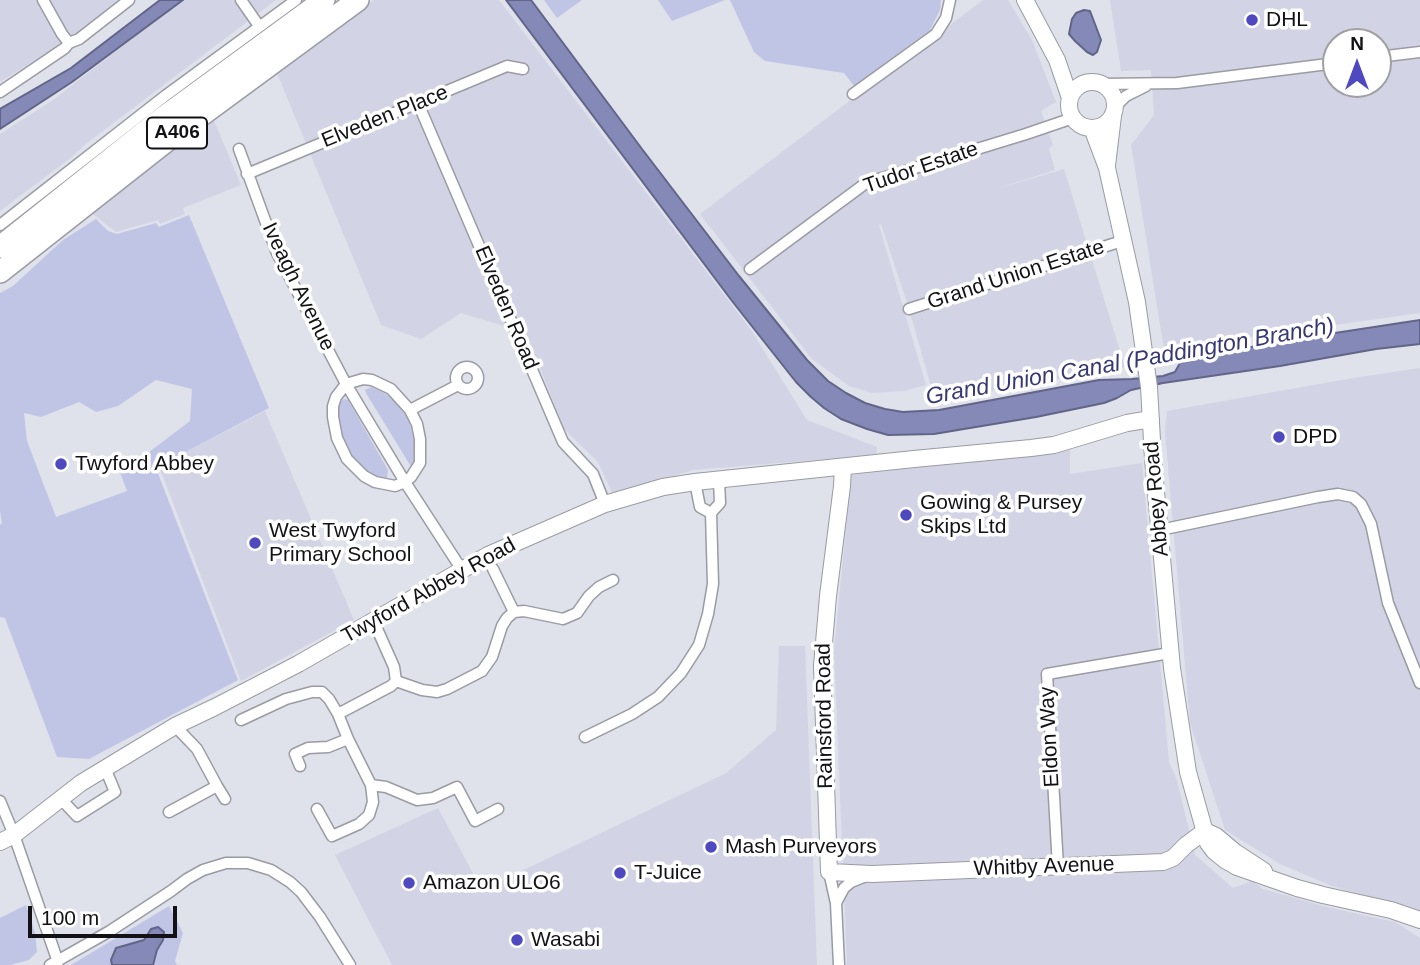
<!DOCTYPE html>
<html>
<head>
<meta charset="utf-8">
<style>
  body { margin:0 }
  #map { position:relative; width:1420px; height:965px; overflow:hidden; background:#dfe1eb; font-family:Arial,sans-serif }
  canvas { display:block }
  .north { position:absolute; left:1322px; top:28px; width:70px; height:70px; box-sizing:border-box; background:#fff; border:2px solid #a0a0a2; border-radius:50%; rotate:0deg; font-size:19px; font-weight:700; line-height:28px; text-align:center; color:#121216 }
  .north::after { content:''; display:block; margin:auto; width:24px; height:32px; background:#4f49c0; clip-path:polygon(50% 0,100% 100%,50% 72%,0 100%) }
  .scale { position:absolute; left:28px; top:906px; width:149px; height:32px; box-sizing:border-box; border:4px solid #121216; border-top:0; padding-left:9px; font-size:21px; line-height:24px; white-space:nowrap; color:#121216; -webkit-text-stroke:5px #fff; paint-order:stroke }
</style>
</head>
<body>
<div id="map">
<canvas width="1420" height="965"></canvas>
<div class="north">N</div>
<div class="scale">100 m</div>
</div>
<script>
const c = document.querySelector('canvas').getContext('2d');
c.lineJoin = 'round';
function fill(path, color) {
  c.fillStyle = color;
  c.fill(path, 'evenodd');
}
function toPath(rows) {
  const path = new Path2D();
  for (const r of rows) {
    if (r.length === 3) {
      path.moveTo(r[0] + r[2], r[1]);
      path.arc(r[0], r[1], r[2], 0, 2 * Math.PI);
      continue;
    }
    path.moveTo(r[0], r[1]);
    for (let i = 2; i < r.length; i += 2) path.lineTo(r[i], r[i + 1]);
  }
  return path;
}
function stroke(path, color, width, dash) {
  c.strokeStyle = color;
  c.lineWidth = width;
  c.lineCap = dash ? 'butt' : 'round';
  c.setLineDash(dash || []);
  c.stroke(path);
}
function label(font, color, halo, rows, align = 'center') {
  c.font = font + ' Arial,sans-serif';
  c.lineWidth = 7;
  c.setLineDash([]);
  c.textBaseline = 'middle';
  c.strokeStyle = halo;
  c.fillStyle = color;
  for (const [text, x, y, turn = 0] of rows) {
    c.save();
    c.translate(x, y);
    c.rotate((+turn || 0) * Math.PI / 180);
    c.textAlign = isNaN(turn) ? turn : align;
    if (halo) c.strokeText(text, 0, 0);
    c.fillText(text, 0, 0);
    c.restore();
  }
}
fill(toPath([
  [0,0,132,0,0,82],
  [182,0,276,0,87,143,73,156,0,211,0,134,53,100],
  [374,0,499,0,751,330,807,420,877,447,876,455,693,470,613,495,598,462,564,429,521,320,504,326,461,313,421,339,381,325,276,71],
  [983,0,1008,0,1032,40,1056,102,1041,111,1053,145,1049,149,1055,170,993,190,1064,169,1125,367,935,401,909,309,881,224,879,225,926,385,904,391,872,393,849,386,812,359,700,214],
  [1110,0,1420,0,1420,313,1164,349,1131,145,1154,115,1151,70,1121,71],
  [1336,42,1378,42,1378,84,1336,84],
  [213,118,241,185,183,208,185,214,160,224,158,220,116,232,90,212],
  [1420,368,1420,913,1332,886,1280,864,1225,830,1190,723,1165,432,1167,411,1353,378],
  [265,411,354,620,241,681,159,466],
  [1070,450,1070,474,1142,463,1169,762,1177,780,1195,855,1233,888,1252,881,1263,889,1327,907,1395,922,1420,938,1420,965,847,965,834,651,851,475],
  [779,646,805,646,817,965,392,965,335,855,438,808,482,890,726,773,776,730]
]), '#d2d4e5');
fill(toPath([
  [544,0,582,0,557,18],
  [658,0,725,0,672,21],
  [730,0,941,0,940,10,930,30,854,86,844,73,765,61,754,52],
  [189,215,269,408,159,466,177,453,155,466,238,680,89,759,57,757,5,618,0,617,0,525,2,523,0,511,0,293,13,286,63,240,96,219,108,231,117,234,156,223,159,227],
  [156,380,192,389,190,421,140,459,118,467,127,491,56,517,27,441,24,413,41,417,79,402,96,412,118,406],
  [371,387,384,393,393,399,407,417,411,428,416,450,413,465,410,465,366,393,365,390],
  [345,399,348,400,388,470,387,478,377,477,371,474,361,467,348,450,339,428,339,407,342,400],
  [26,905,35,933,37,952,29,960,10,965,0,965,0,918],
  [169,906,183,933,175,961,177,965,71,965]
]), '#c1c5e5');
const water = toPath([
  [160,0,183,0,72,82,0,129,0,109,71,68,160,0],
  [506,0,531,0,642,149,739,276,807,360,828,381,846,393,865,403,885,409,903,412,939,410,1099,380,1132,379,1163,376,1175,372,1180,363,1212,355,1276,342,1420,320,1420,344,1376,349,1280,366,1163,383,1131,390,1117,398,1104,403,1036,417,934,434,888,435,867,429,841,419,824,408,811,397,796,382,732,301,506,0],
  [1084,10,1090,11,1101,40,1097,52,1093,55,1087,52,1075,41,1069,34,1072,19,1076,13,1084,10],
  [158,927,164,932,163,940,157,950,153,965,112,965,111,960,116,948,144,940,151,929,158,927]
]);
fill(water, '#8589b7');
stroke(water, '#626587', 2);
const street = toPath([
  [43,0,62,34,69,43],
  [241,0,259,26],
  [1378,57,1420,52],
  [1104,84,1177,83,1336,63],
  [0,92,65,48,69,43,79,39,129,0],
  [853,94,936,34,946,18,950,0],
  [418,103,563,442,593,474,605,504],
  [1115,109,1118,104,1126,96,1146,86],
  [239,149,277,253,299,295,346,384,370,424,405,482,462,570],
  [247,174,507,66,523,69],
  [0,225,165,96,296,0],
  [750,269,866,183,1026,134,1073,118],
  [909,309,1122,241],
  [467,378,11],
  [363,379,372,380,391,389,410,410,417,424,420,439,420,463,411,477,405,482,395,486,375,482,364,476,347,459,337,438,333,417,333,406,336,397,346,384,363,379],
  [410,410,458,385],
  [695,482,700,507,711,513],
  [1160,530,1318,497,1338,494,1353,497,1361,504,1371,524,1388,603,1420,683],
  [493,569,514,612],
  [374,622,394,667,396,681,422,690,437,692,447,689,482,671,492,657,502,626,507,618,514,612,524,611,563,619,577,613,589,596,599,587,613,580],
  [241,720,286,699,312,692,322,692,329,699,338,714],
  [585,737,632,714,658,697,681,673,699,645,708,614,713,584,711,513,720,503,719,480],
  [300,766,295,754,308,748,328,747,348,739],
  [371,785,348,739,338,714,391,686,396,681],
  [217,786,225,799],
  [60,798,77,816,115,792,105,768],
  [0,801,14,835,58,962],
  [317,809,332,836,359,824,369,815,373,802,371,785,386,787,417,800,433,798,457,787,475,821,498,809],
  [169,812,217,786,197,749,175,726],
  [1058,867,1047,674,1170,653],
  [829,872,836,903,839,965],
  [836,903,844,888,851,882,866,876],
  [50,965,110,931,171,891,187,879,203,870,226,863,248,863,271,870,290,882,301,892,320,917,350,965]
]);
const secondary = toPath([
  [1025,0,1057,60,1070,98],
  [1092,105,23],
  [1092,128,1107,168,1137,302,1149,387,1153,459,1172,668,1188,772,1208,843,1214,851,1225,860,1237,867,1297,888,1323,895,1391,910,1420,920],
  [1107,165,1113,116],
  [843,467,842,486,828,596,822,666,829,872,872,874,1163,862,1173,858,1186,845,1205,831],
  [1205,831,1216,836,1235,852,1264,871],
  [0,842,14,835,81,783,175,726,215,707,298,664,488,555,605,504,663,487,695,482,914,459,1031,448,1054,445,1127,423,1151,419]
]);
const highway = toPath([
  [0,247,157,122,324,0],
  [0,272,169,139,358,0]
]);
stroke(street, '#9a9ba4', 13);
stroke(secondary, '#9a9ba4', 18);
stroke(highway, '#9a9ba4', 24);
stroke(street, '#fff', 10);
stroke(secondary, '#fff', 16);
stroke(highway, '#fff', 21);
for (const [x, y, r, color] of [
  [1252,20,7,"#4f49c0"],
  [1279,437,7,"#4f49c0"],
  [61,464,7,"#4f49c0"],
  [906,515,7,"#4f49c0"],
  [255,543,7,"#4f49c0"],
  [711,847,7,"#4f49c0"],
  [620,873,7,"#4f49c0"],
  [409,883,7,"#4f49c0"],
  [517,940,7,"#4f49c0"]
]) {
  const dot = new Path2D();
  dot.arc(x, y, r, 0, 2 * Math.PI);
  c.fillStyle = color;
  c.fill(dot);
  stroke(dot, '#fff', 2.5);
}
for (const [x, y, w] of [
  [177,133,60]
]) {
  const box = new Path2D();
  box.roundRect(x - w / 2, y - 15.5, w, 31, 5);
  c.fillStyle = '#fff';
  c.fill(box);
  stroke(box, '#121216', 2);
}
label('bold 19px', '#121216', null, [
  ["A406",177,133]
]);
label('21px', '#121216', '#fff', [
  ["DHL",1266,20],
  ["DPD",1293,437],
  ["Twyford Abbey",75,464],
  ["Gowing & Pursey",920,503],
  ["Skips Ltd",920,527],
  ["West Twyford",269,531],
  ["Primary School",269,555],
  ["Mash Purveyors",725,847],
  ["T-Juice",634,873],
  ["Amazon ULO6",423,883],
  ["Wasabi",531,940]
], 'left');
label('21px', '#121216', '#fff', [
  ["Elveden Place",385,117,-22],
  ["Tudor Estate",921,168,-19],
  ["Grand Union Estate",1016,275,-18],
  ["Iveagh Avenue",298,287,64],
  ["Elveden Road",506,308,67],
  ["Abbey Road",1157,499,-95],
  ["Twyford Abbey Road",429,591,-29],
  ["Rainsford Road",825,716,-91],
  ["Eldon Way",1050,737,-93],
  ["Whitby Avenue",1044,867,-2]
]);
label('italic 23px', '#373873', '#fff', [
  ["Grand Union Canal (Paddington Branch)",1130,362,-10]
]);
</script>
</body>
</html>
